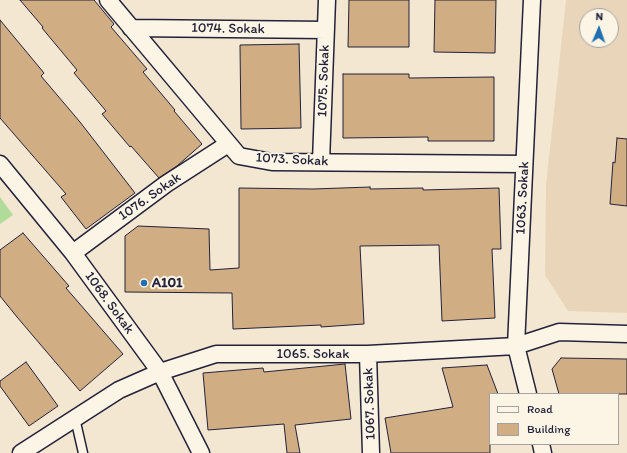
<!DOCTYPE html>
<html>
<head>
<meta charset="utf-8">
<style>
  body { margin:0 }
  #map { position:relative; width:627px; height:453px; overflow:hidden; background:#f3e7d1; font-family:Itim,sans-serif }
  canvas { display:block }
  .legend { position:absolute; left:489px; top:393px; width:130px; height:52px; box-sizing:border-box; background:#fcf5e5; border:1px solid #a5a1a1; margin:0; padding:5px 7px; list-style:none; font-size:12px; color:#22223b }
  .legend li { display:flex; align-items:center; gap:8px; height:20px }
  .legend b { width:20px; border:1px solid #a5a1a1 }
  .north { position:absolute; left:579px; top:8px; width:40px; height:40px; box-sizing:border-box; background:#fcf5e5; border:1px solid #a5a1a1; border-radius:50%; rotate:2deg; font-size:11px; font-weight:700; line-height:16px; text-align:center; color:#22223b }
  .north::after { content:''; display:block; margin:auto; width:14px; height:18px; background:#1f6fb2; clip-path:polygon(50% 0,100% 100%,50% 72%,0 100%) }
</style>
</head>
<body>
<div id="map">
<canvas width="627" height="453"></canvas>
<ul class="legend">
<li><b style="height:5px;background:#fcf5e5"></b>Road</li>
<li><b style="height:11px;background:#d1ad83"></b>Building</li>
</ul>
<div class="north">N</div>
</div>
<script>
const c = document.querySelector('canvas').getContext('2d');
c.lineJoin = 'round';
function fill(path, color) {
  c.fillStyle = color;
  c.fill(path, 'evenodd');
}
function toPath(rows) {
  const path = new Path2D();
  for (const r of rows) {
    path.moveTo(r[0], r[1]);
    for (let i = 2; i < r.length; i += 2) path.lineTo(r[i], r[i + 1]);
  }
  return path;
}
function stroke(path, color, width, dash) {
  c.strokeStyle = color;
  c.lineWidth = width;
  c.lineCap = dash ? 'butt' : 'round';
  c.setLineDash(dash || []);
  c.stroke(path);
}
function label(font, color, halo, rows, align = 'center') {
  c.font = font + ' Itim,sans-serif';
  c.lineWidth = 4;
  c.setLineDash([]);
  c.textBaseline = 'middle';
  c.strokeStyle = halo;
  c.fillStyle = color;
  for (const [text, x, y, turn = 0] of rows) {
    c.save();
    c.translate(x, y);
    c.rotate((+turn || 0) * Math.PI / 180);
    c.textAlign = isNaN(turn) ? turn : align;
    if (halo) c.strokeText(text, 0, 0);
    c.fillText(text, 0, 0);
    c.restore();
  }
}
fill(toPath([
  [566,0,627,0,627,313,568,311,545,275,546,185],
  [587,16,611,16,611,40,587,40]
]), '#e9d6ba');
fill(toPath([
  [0,197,13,215,0,224]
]), '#b1db99');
const building = toPath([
  [20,0,94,0,114,24,111,27,147,69,143,72,175,110,174,111,202,144,177,166,159,178,131,146,130,147,102,114,106,111,74,73,77,70,42,28,43,27,20,0],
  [349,0,409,0,409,47,348,47,349,0],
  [435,0,496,0,495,53,434,52,435,0],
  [0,20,44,73,41,76,80,122,135,193,86,229,61,197,66,194,0,118,0,20],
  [299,44,301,128,241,129,240,45,299,44],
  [343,74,409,74,409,78,494,77,494,141,428,141,428,137,343,138,343,74],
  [617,138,627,139,627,206,610,204,613,162,615,163,617,138],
  [370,187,370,189,423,188,423,190,499,188,501,249,492,249,495,318,442,321,439,245,360,246,364,324,321,327,321,325,233,329,232,293,125,292,125,236,138,226,209,229,210,270,239,268,239,188,313,189,370,187],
  [23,233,69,286,66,288,123,354,80,391,17,317,0,296,0,250,23,233],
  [561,358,627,359,627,394,559,394,552,369,561,358],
  [26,362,58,406,29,426,0,386,0,381,26,362],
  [345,364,351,419,295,425,300,453,287,453,284,424,208,430,203,373,263,368,264,372,345,364],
  [487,365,498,394,490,394,490,453,391,453,385,418,453,407,442,368,487,365]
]);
fill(building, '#d1ad83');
stroke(building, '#22223b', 1);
const service = toPath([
  [75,418,83,453]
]);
const minor = toPath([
  [108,0,239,156,272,162,524,164],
  [131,28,326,30],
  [321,162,327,0],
  [0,164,73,253,160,372,201,453],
  [73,253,166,184,228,144],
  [368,354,371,453],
  [528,394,516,346,532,0],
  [541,444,543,453],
  [21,453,119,390,160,372,216,354,368,354,516,346,559,332,627,334]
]);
stroke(service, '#22223b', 11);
stroke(minor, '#22223b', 19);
stroke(service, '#fcf5e5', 8);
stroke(minor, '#fcf5e5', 16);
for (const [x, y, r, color] of [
  [144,283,4,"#1f6fb2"]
]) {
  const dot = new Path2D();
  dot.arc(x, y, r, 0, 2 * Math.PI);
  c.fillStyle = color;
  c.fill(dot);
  stroke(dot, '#fcf5e5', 1.5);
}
label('14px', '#22223b', '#fcf5e5', [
  ["1074. Sokak",228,29,1],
  ["1075. Sokak",324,81,-88],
  ["1073. Sokak",292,160,3],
  ["1076. Sokak",150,197,-35],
  ["1063. Sokak",523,198,-87],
  ["1068. Sokak",109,303,54],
  ["1065. Sokak",313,354],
  ["1067. Sokak",370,404,-92]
]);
label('bold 14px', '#22223b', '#fcf5e5', [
  ["A101",152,283]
], 'left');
</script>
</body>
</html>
